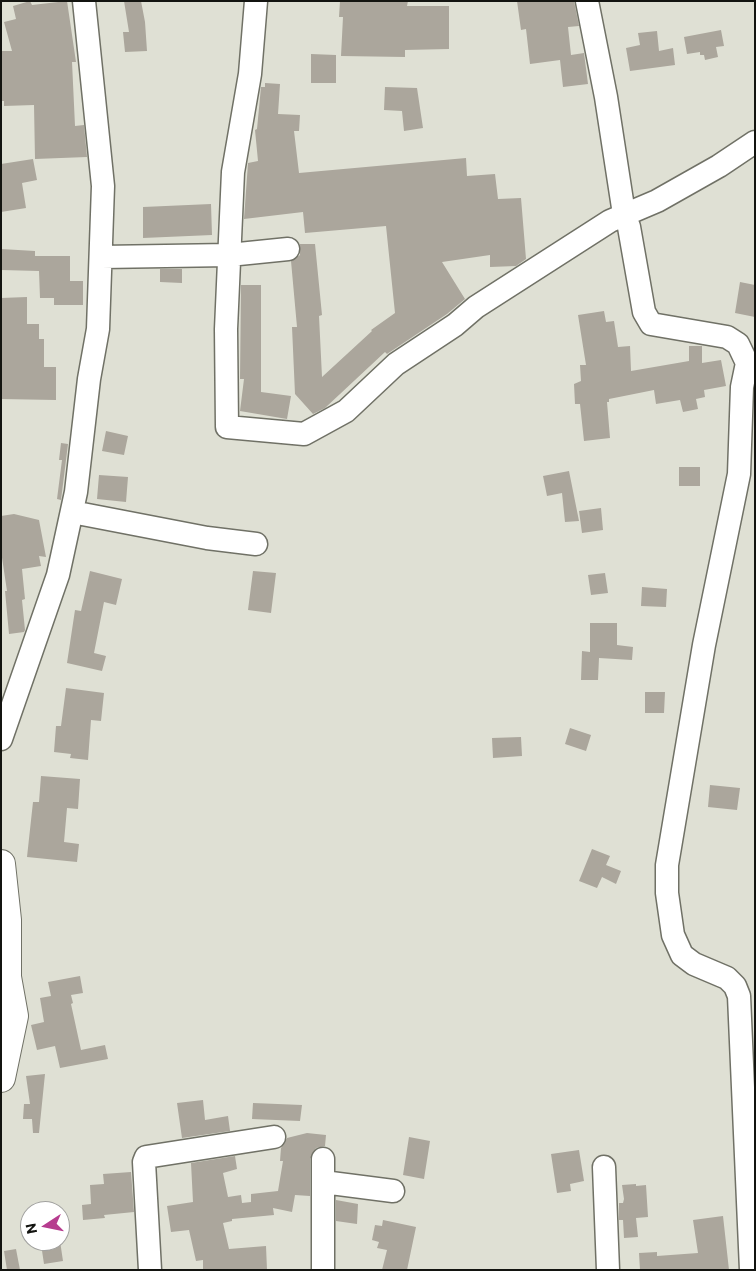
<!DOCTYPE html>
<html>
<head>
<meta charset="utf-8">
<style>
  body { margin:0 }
  #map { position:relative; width:756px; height:1271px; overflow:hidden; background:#dfe0d4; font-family:Commissioner,sans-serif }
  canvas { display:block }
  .frame { position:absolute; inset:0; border:2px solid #131410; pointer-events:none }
  .north { position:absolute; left:20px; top:1201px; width:50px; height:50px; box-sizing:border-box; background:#fff; border:1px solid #a1a19f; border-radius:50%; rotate:259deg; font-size:14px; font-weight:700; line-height:20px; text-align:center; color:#131410 }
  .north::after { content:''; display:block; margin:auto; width:18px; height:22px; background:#b63c8f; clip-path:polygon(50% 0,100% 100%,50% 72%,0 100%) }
</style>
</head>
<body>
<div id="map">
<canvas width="756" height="1271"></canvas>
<div class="frame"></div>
<div class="north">N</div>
</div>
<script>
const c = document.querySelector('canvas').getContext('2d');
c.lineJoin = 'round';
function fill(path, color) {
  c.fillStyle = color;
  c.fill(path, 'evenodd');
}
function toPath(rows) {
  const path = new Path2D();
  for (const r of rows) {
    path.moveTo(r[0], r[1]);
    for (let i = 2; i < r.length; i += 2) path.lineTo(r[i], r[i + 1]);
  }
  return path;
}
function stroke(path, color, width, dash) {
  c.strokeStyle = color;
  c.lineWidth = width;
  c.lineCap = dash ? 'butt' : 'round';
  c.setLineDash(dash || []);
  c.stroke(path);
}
fill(toPath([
  [30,1,32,5,67,1,76,62,72,62,75,126,84,125,87,157,35,159,34,105,4,106,4,101,1,101,1,51,12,51,4,22,16,19,13,6],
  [124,1,141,1,145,22,147,51,125,52,123,32,129,32],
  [340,1,408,1,407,6,449,6,449,49,405,50,405,57,341,56,343,17,339,17],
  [517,1,574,1,579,26,568,27,571,55,584,53,588,84,563,87,560,60,530,64,526,29,521,30],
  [721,30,724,46,716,47,718,57,705,60,704,55,700,55,700,52,687,54,684,37],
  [657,31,659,51,673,48,675,65,630,71,626,48,640,45,638,33],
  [311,54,336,55,336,83,311,83],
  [265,83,280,84,278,114,300,115,299,131,294,131,299,173,466,158,467,176,495,174,498,199,521,198,526,259,516,266,490,267,490,255,442,262,465,299,447,314,387,354,385,352,325,408,313,414,295,394,292,327,297,327,291,261,300,255,300,244,315,244,322,315,319,316,322,377,372,331,371,330,395,313,386,226,305,233,303,212,244,219,248,163,258,161,255,130,257,129,261,87,265,87],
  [385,87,417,88,423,128,404,131,402,111,384,110],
  [33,159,37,180,22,183,26,208,1,212,1,164],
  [211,204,212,235,143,238,143,207],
  [1,249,35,251,35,256,70,256,70,281,83,281,83,305,54,305,54,298,40,298,39,271,1,270],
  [160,269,182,269,182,283,160,282],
  [740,282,755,285,755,317,735,313],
  [241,285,261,285,261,392,291,396,287,419,240,411,244,379,240,379],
  [27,297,27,324,39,324,39,339,44,339,44,367,56,367,56,400,1,399,1,298],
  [604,311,606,322,614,321,618,347,630,346,631,371,689,361,689,346,702,346,702,363,721,360,726,386,704,390,705,397,696,399,698,409,683,412,680,400,656,404,654,390,609,399,609,402,607,402,610,438,584,441,580,404,575,404,574,384,581,381,580,365,586,365,578,315],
  [106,431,128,436,124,455,102,451],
  [61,443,68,444,61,500,57,499,62,460,59,460],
  [679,467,700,467,700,486,679,486],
  [569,471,579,521,565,522,562,493,547,496,543,476],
  [99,475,128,477,126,502,97,499],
  [601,508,603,530,582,533,579,511],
  [14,514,39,520,46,557,39,556,41,566,22,569,25,599,22,600,25,630,24,632,9,634,5,591,7,591,1,551,1,516],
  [90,571,122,579,116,605,104,602,94,653,106,656,102,671,67,663,75,610,81,611],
  [253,571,276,573,271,613,248,610],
  [605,573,608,593,591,595,588,575],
  [642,587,667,589,666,607,641,606],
  [590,623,617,623,617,645,633,647,632,660,599,658,598,680,581,680,582,651,590,652],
  [66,688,104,693,101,721,91,720,88,760,70,758,71,754,54,752,56,726,61,726],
  [645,692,665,692,664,713,645,713],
  [570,728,591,735,586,751,565,744],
  [521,737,522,756,493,758,492,738],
  [41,776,80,779,78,809,67,808,64,842,79,844,77,862,27,857,33,802,39,802],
  [710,785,740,788,737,810,708,807],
  [592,849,610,856,606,865,621,871,616,884,602,877,597,888,579,881],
  [80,976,83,993,71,995,73,1003,71,1004,81,1050,105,1045,108,1059,60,1068,55,1046,37,1050,31,1025,44,1022,40,998,51,996,48,982],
  [45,1074,39,1133,33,1133,32,1119,23,1119,24,1104,30,1104,26,1076],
  [203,1100,205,1120,228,1116,230,1131,182,1138,177,1103],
  [253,1103,302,1105,300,1121,252,1119],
  [307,1133,326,1135,325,1146,316,1148,310,1159,310,1196,295,1195,292,1212,273,1208,274,1215,232,1219,232,1221,223,1223,229,1249,266,1246,267,1270,203,1270,203,1260,196,1261,189,1230,171,1232,167,1206,193,1202,191,1163,235,1156,237,1169,223,1173,228,1197,241,1195,242,1203,251,1202,251,1194,278,1191,283,1161,280,1161,281,1148,287,1138],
  [409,1137,430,1141,424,1179,403,1175],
  [579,1150,584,1181,570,1184,571,1191,557,1193,551,1154],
  [131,1172,134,1212,104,1215,105,1218,83,1220,82,1205,91,1204,90,1185,104,1184,103,1174],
  [636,1184,636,1186,646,1185,648,1217,636,1218,638,1237,624,1238,623,1220,619,1220,619,1203,623,1203,624,1199,622,1185],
  [336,1200,358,1204,357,1224,336,1221],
  [723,1216,729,1270,640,1270,639,1253,657,1252,657,1256,698,1253,693,1220],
  [383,1220,416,1227,407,1270,382,1270,387,1250,377,1248,379,1242,372,1240,375,1225,382,1226],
  [60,1241,63,1261,44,1264,41,1244],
  [16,1249,20,1270,7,1270,4,1251]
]), '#aba69c');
const minor = toPath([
  [256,1,250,74,233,172,226,329,227,427,304,434,346,411,396,364,455,325,476,307,610,221,657,201,719,166,755,142],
  [587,1,606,97,624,214,629,227,644,312,651,324,727,337,738,344,747,363,742,387,739,474,704,645,667,865,667,893,673,935,682,955,694,964,727,978,735,986,739,996,751,1270],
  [102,257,229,255,288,249],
  [72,512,207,538,256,544],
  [1,739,58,575,76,492,89,379,98,329,103,186,84,1],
  [604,1167,608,1270],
  [323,1182,393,1191],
  [150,1270,144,1162,146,1157,274,1137],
  [323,1270,323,1159]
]);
const highway = toPath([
  [1,864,7,920,7,977,14,1016,1,1078]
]);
stroke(minor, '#707166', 25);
stroke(highway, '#707166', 30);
stroke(minor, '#fff', 22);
stroke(highway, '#fff', 28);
</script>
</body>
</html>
